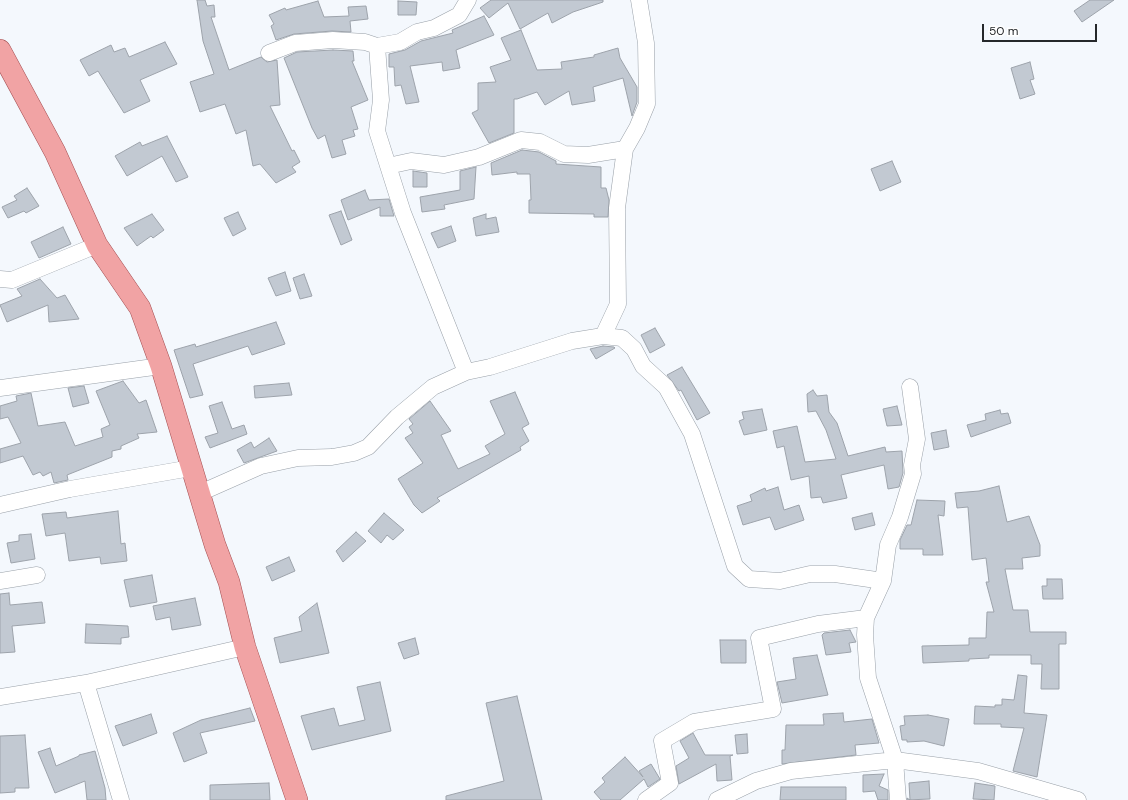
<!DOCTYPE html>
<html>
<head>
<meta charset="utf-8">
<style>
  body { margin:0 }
  #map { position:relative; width:1128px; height:800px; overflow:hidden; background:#f4f8fd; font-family:"DM Sans",sans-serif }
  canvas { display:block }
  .scale { position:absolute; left:982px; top:24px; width:115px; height:18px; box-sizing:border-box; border:2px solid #25282b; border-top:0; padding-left:5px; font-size:12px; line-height:14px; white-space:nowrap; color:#25282b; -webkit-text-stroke:3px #fff; paint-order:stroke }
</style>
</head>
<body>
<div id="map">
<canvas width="1128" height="800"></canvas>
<div class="scale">50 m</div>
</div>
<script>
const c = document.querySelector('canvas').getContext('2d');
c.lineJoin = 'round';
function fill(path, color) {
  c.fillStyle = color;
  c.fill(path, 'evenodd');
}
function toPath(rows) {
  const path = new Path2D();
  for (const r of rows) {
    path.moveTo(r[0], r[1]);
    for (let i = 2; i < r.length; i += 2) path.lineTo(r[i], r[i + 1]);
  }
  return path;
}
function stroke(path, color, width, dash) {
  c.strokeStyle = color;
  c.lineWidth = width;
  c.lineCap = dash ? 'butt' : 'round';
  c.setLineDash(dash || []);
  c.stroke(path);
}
const building = toPath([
  [197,0,205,0,207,6,214,5,215,17,211,17,229,70,261,57,267,62,277,60,280,105,270,106,292,151,294,150,300,162,292,167,296,172,276,183,260,164,253,166,246,130,236,134,225,104,200,112,190,82,214,74,203,41,197,0],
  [491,0,603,0,603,2,573,12,552,23,548,13,520,29,508,3,489,18,480,8,491,0],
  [1090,0,1114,0,1082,22,1074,11,1090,0],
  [318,1,324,17,349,16,348,7,366,6,368,19,350,21,351,32,332,31,294,34,276,40,271,26,274,24,269,15,285,8,286,10,318,1],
  [398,1,417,2,416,15,398,15,398,1],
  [484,16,494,35,456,50,460,68,443,71,442,62,410,66,419,102,406,104,401,85,395,86,394,67,389,67,389,54,405,50,421,41,453,33,452,30,484,16],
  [521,30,537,70,562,69,561,62,594,57,594,55,618,48,620,58,637,87,637,102,632,116,623,78,593,87,595,101,572,105,569,91,545,105,537,92,517,99,514,99,514,133,489,143,472,113,478,110,478,83,496,82,490,67,511,60,501,38,521,30],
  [165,42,177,64,140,80,150,101,124,113,98,71,89,76,80,60,111,45,114,52,125,48,129,57,165,42],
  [333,50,353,51,354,61,352,61,368,100,351,107,358,129,353,130,355,136,342,140,346,154,332,158,325,135,318,139,312,128,284,58,297,52,333,50],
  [1030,62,1034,79,1030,80,1035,94,1020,99,1011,68,1030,62],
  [167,136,188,177,176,182,162,156,127,176,115,156,140,142,142,146,167,136],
  [522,150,539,152,556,161,556,164,601,167,601,188,606,188,609,200,608,217,594,217,594,214,529,213,529,200,531,200,530,174,517,174,517,172,492,175,491,163,522,150],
  [892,161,901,182,880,191,871,169,892,161],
  [476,167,474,199,444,205,445,209,422,212,420,197,460,190,460,171,476,167],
  [413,171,427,173,427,187,413,187,413,171],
  [27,188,39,206,26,213,24,211,8,218,2,207,17,200,14,196,27,188],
  [365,190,369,200,389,199,394,216,380,216,380,207,348,220,341,200,365,190],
  [341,211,352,240,341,245,329,215,341,211],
  [238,212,246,229,233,236,224,218,238,212],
  [152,214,164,230,153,238,151,236,137,246,124,228,152,214],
  [486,214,486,219,496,217,499,232,476,236,473,218,486,214],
  [451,226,456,241,438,248,431,233,451,226],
  [63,227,71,244,39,258,31,242,63,227],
  [285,272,291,291,276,296,268,278,285,272],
  [304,274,312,296,300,299,293,278,304,274],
  [40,279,57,298,65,295,79,319,49,322,48,305,7,322,0,305,22,296,17,289,40,279],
  [276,322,285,344,252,355,248,346,193,364,203,395,190,398,174,350,195,344,196,347,276,322],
  [655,328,665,345,650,353,641,335,655,328],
  [603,346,614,347,615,348,596,359,590,349,603,346],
  [682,367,710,413,697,420,681,390,679,391,667,375,682,367],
  [123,381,139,403,146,400,157,432,137,434,139,438,121,446,121,449,112,451,112,457,67,475,68,480,54,483,51,472,43,476,40,472,33,475,23,456,0,463,0,449,21,443,8,417,0,419,0,406,17,401,16,396,31,393,38,426,65,422,75,446,103,437,101,429,110,425,96,391,123,381],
  [289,383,292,395,255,398,254,386,289,383],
  [84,386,89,403,73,407,68,388,84,386],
  [813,390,817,396,827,395,829,412,837,423,848,456,885,447,886,452,902,451,903,473,899,487,888,489,884,465,841,475,847,498,823,503,821,497,811,498,809,476,791,480,784,446,777,448,773,431,797,426,805,462,836,459,826,430,816,411,808,412,807,394,813,390],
  [515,392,529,424,522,428,529,441,520,447,521,450,437,498,440,501,422,513,414,505,398,479,423,463,405,438,413,433,409,427,413,424,409,419,430,401,451,431,441,435,458,469,490,454,485,446,505,434,490,401,515,392],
  [222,402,232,429,244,425,247,434,210,448,205,437,218,433,209,406,222,402],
  [897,406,902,425,887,426,883,409,897,406],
  [762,409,767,430,744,435,739,421,744,419,742,412,762,409],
  [1000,410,1001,414,1008,413,1011,423,971,437,967,425,986,420,985,414,1000,410],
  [946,430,949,447,934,450,931,433,946,430],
  [269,438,277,451,244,463,237,450,251,442,254,448,269,438],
  [999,486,1007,522,1029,516,1040,545,1040,556,1022,558,1023,569,1005,569,1013,610,1028,610,1030,632,1066,632,1066,644,1059,644,1059,689,1041,689,1042,664,1031,664,1031,655,989,655,989,658,969,659,969,661,923,663,922,646,969,645,969,638,986,638,987,612,994,612,986,582,989,582,986,558,972,560,968,507,957,508,955,493,979,491,999,486],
  [778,487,784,510,799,505,804,520,775,530,770,517,743,525,737,506,752,501,750,495,765,488,766,491,778,487],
  [917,500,945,501,944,516,938,515,943,555,923,555,923,549,900,549,900,540,907,525,911,525,917,500],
  [118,511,121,544,125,543,127,561,101,564,100,557,69,561,65,533,46,536,42,514,66,512,67,518,118,511],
  [384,513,404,530,393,540,387,535,381,543,368,531,384,513],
  [872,513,875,525,855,530,852,518,872,513],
  [356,532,366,541,343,562,336,551,356,532],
  [31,534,35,559,11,563,7,543,19,541,19,535,31,534],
  [289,557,295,571,272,581,266,567,289,557],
  [152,575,157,602,130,607,124,580,152,575],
  [1047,579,1062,579,1063,599,1043,599,1042,586,1047,586,1047,579],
  [9,593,10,605,42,602,45,623,12,626,15,652,0,653,0,594,9,593],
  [195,598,201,625,172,630,170,617,156,620,153,606,195,598],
  [317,603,329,653,280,663,274,638,302,631,299,617,317,603],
  [86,624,128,626,129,637,121,638,121,644,85,643,86,624],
  [850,630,856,642,849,643,851,652,826,655,822,635,824,633,850,630],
  [415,638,419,654,404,659,398,643,415,638],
  [720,640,746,640,746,663,721,663,720,640],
  [817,655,828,695,782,703,777,682,796,679,793,658,817,655],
  [1018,675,1027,676,1024,713,1047,715,1037,777,1013,771,1024,728,1001,727,1001,724,974,724,975,706,995,707,995,705,1002,705,1002,699,1014,700,1018,675],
  [380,682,391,731,312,750,301,716,334,708,339,726,365,720,357,687,380,682],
  [517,696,542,800,446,800,446,796,504,781,486,703,517,696],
  [250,708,255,721,200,733,207,753,184,762,173,733,201,720,250,708],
  [843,713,844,722,872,719,879,743,855,745,856,755,782,764,782,750,785,750,786,725,824,725,823,714,843,713],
  [151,714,157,733,123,746,115,726,151,714],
  [928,715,949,719,944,746,924,741,907,742,907,740,902,740,900,726,905,725,904,716,928,715],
  [693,733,705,755,733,755,730,756,732,780,717,781,716,764,679,784,676,766,689,758,680,741,693,733],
  [747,734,748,753,737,754,735,735,747,734],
  [25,735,29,788,15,788,15,792,0,793,0,736,25,735],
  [50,748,56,766,79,756,79,755,95,751,105,788,106,800,87,800,85,781,55,793,38,752,50,748],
  [625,757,643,777,639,771,651,764,660,779,648,787,644,779,620,800,601,800,594,792,605,782,602,778,625,757],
  [884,774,879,786,888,790,888,800,878,800,875,791,863,792,863,775,884,774],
  [929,781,930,799,907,800,907,798,910,800,909,783,929,781],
  [269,783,270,800,210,800,210,785,269,783],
  [975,783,995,786,994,800,973,799,975,783],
  [781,787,846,787,846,800,780,800,781,787]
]);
fill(building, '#c2c9d2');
stroke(building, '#9da3ab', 1);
const minor = toPath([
  [269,53,295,43,333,40,365,42,377,46],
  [388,166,411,161,444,165,479,157,521,140,540,142,564,154,588,155,625,149,637,128,647,104,646,43,639,0],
  [0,279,12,280,97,245],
  [603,336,618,304,617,208,625,149],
  [466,372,403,213,377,131,381,100,377,46,400,42,417,32,434,28,459,15,468,0],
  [0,388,161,366],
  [200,493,261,466,298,458,332,457,354,453,368,447,397,417,433,387,466,372,490,367,572,341,603,336,622,338,634,349,643,366,666,387,692,434,735,566,749,579,780,581,810,574,835,574,883,581],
  [0,505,70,489,191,468],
  [0,581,37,575],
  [86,683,121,800],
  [0,697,86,683,245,647],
  [646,800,670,783,662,741,694,722,773,709,759,638,818,624,866,618],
  [717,800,756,781,791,771,895,760,978,771,1078,800],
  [898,800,895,760,868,678,865,635,866,618,883,581,888,545,900,517,913,474,912,465,917,439,910,387]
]);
const major = toPath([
  [0,50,55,152,97,245,140,308,161,366,215,545,229,582,245,647,297,800]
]);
stroke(minor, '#99a0a8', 17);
stroke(major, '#a45053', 22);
stroke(minor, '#fff', 16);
stroke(major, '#f1a3a4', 21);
</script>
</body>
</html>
